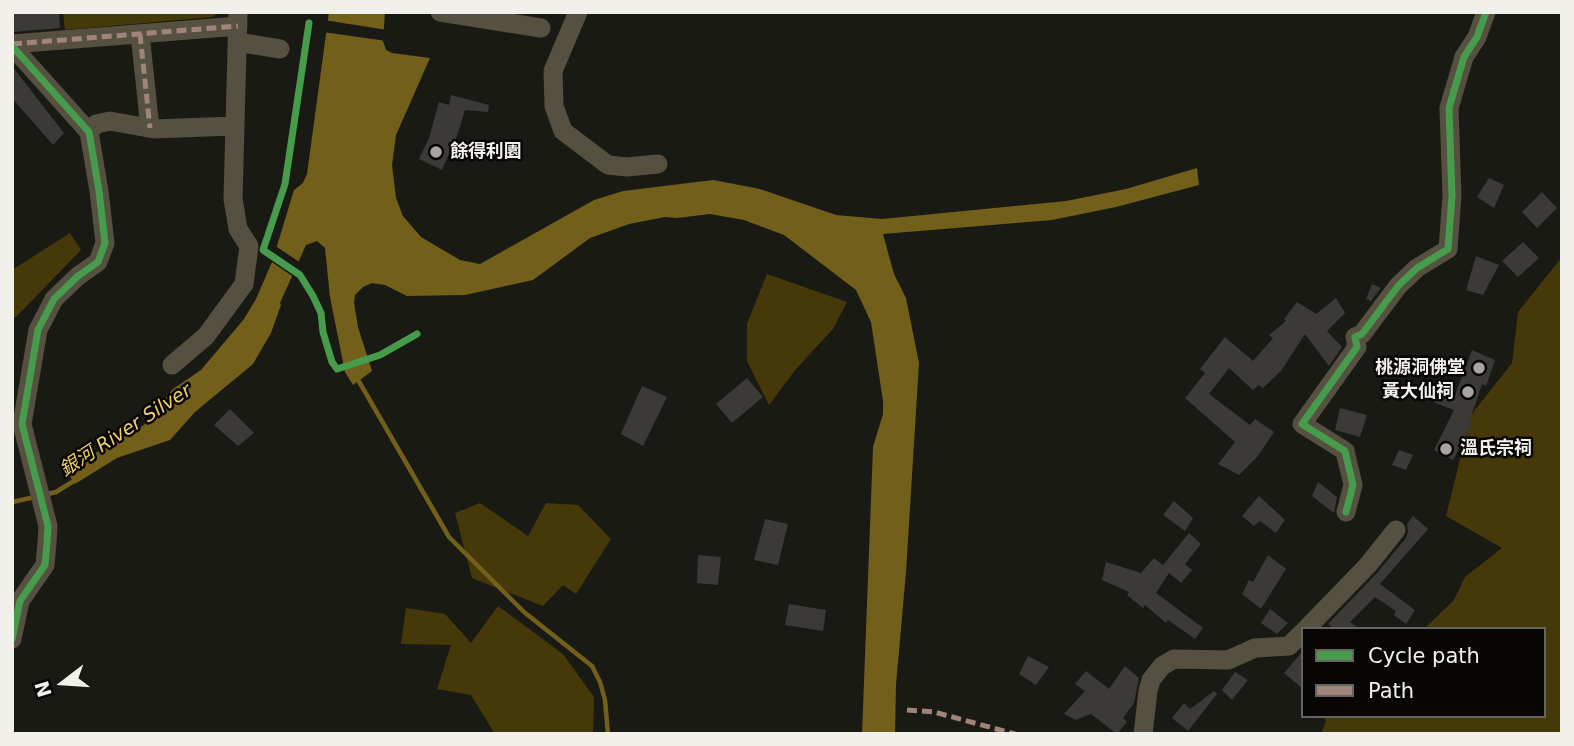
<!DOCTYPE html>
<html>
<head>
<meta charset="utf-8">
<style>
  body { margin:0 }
  #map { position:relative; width:1574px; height:746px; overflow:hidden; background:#1a1a15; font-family:"DejaVu Sans",sans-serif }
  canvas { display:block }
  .frame { position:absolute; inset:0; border:14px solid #f1f0ea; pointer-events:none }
  .legend { position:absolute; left:1301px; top:627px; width:245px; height:91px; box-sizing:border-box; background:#070604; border:2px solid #656460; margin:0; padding:9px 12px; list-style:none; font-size:21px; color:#f1f0ea }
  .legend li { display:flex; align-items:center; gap:14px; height:35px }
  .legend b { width:35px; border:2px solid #656460 }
  .north { position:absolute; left:28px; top:648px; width:70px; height:70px; -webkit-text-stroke:5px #070604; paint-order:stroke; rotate:253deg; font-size:19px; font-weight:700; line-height:28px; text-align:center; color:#f1f0ea }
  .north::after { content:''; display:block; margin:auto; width:24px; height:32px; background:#f1f0ea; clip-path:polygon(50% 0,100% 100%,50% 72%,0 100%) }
</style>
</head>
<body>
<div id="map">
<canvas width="1574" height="746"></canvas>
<div class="frame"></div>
<ul class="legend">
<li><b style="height:9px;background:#469c4c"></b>Cycle path</li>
<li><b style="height:9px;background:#a18479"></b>Path</li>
</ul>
<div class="north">N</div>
</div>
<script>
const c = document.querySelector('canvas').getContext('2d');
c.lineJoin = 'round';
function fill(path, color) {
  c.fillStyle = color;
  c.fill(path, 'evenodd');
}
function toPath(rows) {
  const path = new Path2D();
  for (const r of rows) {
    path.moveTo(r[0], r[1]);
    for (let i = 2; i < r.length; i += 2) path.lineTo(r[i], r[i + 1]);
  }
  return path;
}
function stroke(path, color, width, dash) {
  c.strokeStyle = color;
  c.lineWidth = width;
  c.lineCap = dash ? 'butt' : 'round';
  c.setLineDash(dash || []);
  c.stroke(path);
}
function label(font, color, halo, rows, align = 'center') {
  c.font = font + ' "DejaVu Sans","Noto Sans TC",sans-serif';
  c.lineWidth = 5;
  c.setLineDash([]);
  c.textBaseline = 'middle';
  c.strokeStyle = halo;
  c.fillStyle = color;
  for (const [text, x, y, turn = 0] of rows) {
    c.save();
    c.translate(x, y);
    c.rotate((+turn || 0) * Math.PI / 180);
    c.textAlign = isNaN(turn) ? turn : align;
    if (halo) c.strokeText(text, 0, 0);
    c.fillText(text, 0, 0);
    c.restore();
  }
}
fill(toPath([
  [63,12,220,12,212,17,65,30],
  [70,233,81,250,16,317,12,317,12,270],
  [1562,257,1562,734,1321,734,1326,721,1324,716,1544,716,1544,629,1424,629,1454,600,1465,577,1502,548,1446,516,1471,415,1512,363,1518,312],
  [767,274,847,302,833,329,796,369,769,405,747,361,747,324],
  [480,503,528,536,546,503,578,505,611,539,576,594,563,585,543,606,472,578,455,513],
  [498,606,563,654,594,697,593,734,495,734,471,695,437,689,451,645,401,644,406,608,445,614,471,643]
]), '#45390a');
fill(toPath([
  [329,12,385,12,383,41,386,50,392,53,430,58,396,135,392,165,396,198,403,216,421,237,460,260,480,264,594,200,623,191,713,180,760,189,836,215,882,219,1066,201,1126,189,1197,168,1199,185,1116,207,1052,220,883,234,894,274,906,298,919,363,906,572,896,685,895,734,862,734,873,447,883,414,883,401,871,322,856,290,784,235,744,220,710,214,677,218,665,217,629,224,590,238,533,280,465,295,407,296,385,285,372,283,363,287,355,295,354,303,358,327,372,371,353,385,345,372,330,297,325,248,317,241,306,245,280,303,281,305,271,333,253,364,195,412,170,440,117,458,75,484,66,470,144,425,173,389,201,370,244,319,256,299,272,262,294,190,303,183,307,174]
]), '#725f1a');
fill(toPath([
  [324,20,387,30,387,41,323,32],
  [274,245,301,263,295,278,269,260]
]), '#1a1a15');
stroke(toPath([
  [357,378,449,537,524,612,592,666,600,682,605,700,608,734],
  [44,495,56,492,77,479],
  [12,502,35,497]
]), '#725f1a', 4.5);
fill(toPath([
  [12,12,59,12,60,28,12,32],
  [12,66,64,133,53,145,12,98],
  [451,95,489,105,488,112,465,110,457,136,442,170,419,159,429,138,439,102,449,105],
  [1489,178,1504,185,1494,208,1477,197],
  [1542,192,1557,208,1537,228,1522,212],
  [1523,242,1539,258,1518,277,1502,261],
  [1476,256,1499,265,1483,295,1466,290],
  [1372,284,1381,288,1371,301,1366,299],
  [1336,298,1345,313,1327,331,1342,347,1329,366,1305,334,1281,371,1263,388,1259,385,1253,390,1229,368,1209,394,1250,425,1255,419,1274,432,1258,456,1239,475,1218,464,1235,442,1185,398,1205,373,1200,369,1225,337,1253,361,1273,338,1269,335,1286,321,1284,319,1297,302,1316,314],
  [1472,350,1495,360,1486,386,1482,384,1476,402,1469,422,1472,424,1453,460,1434,450,1454,410,1433,402,1438,389,1455,395],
  [747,378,763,397,732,423,716,404],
  [642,386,667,397,643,446,621,434],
  [1340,408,1367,415,1360,437,1335,430],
  [230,409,254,433,238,446,214,425],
  [1399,450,1413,455,1406,470,1392,465],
  [1318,482,1337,497,1334,513,1312,496],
  [1259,496,1285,520,1276,533,1260,521,1254,526,1242,516],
  [1174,501,1193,518,1185,531,1163,515],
  [1413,516,1428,529,1380,584,1415,610,1406,624,1394,615,1396,611,1375,597,1350,622,1359,629,1334,629,1328,624,1377,573,1406,538,1408,531,1407,524],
  [765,519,788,524,778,565,754,560],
  [1189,533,1201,544,1185,564,1192,570,1181,583,1169,573,1156,593,1203,628,1195,639,1168,620,1166,623,1145,605,1143,608,1127,595,1129,592,1102,580,1106,562,1141,573,1154,558,1163,565],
  [698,555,721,557,718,585,697,583],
  [1268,555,1286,569,1261,609,1242,594,1249,580,1253,582],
  [789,604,826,610,823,631,785,625],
  [1270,609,1288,623,1277,634,1261,623],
  [1303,651,1303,689,1284,673],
  [1028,656,1049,667,1036,685,1019,674],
  [1125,666,1139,678,1134,703,1123,718,1127,722,1117,734,1091,714,1076,720,1064,714,1085,691,1075,684,1086,671,1109,689],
  [1235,672,1248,680,1232,700,1222,690],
  [1214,691,1217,694,1188,731,1172,718,1184,703,1190,709]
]), '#3b3a36');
stroke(toPath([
  [440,12,541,28],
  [578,12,553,71,554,106,563,131,608,165,627,167,658,164],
  [140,34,150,128],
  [237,42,280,49],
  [12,44,238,26],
  [12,46,89,132,99,191,105,243,98,262,78,276,54,299,38,330,22,424,48,526,47,543,45,565,20,601,12,639],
  [89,132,96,124,110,121,154,129,233,126],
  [172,365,206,336,244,284,249,246,238,229,233,199,238,12],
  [1346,512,1353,485,1345,451,1302,424,1357,347,1355,337,1362,334,1398,286,1417,268,1448,249,1452,196,1449,108,1464,57,1477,37,1486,12],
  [1306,629,1368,565,1396,530],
  [1143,734,1148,691,1151,680,1162,666,1174,659,1228,660,1255,648,1289,646,1303,632]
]), '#565041', 19);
stroke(toPath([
  [140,34,150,128],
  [12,44,238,26],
  [907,710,934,712,1015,734]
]), '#a18479', 5, [10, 5]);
stroke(toPath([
  [309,23,285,184,263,250,300,275,313,296,321,313,323,332,332,362,337,369,380,355,417,334],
  [12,46,89,132,99,191,105,243,98,262,78,276,54,299,38,330,22,424,48,526,47,543,45,565,20,601,12,639],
  [1346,512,1353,485,1345,451,1302,424,1357,347,1355,337,1362,334,1398,286,1417,268,1448,249,1452,196,1449,108,1464,57,1477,37,1486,12]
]), '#469c4c', 7);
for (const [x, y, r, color] of [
  [436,152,7,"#a6a59f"],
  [1479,368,7,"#a6a59f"],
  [1468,392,7,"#a6a59f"],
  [1446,449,7,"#a6a59f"]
]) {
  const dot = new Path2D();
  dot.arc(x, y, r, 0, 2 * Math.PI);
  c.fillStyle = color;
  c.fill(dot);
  stroke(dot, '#070604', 2.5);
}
label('bold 18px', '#f1f0ea', '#070604', [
  ["餘得利園",450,152],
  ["桃源洞佛堂",1465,368,"right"],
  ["黃大仙祠",1454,392,"right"],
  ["溫氏宗祠",1460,449]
], 'left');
label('italic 19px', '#f0d16d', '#070604', [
  ["銀河 River Silver",126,431,-33]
]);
</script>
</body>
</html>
